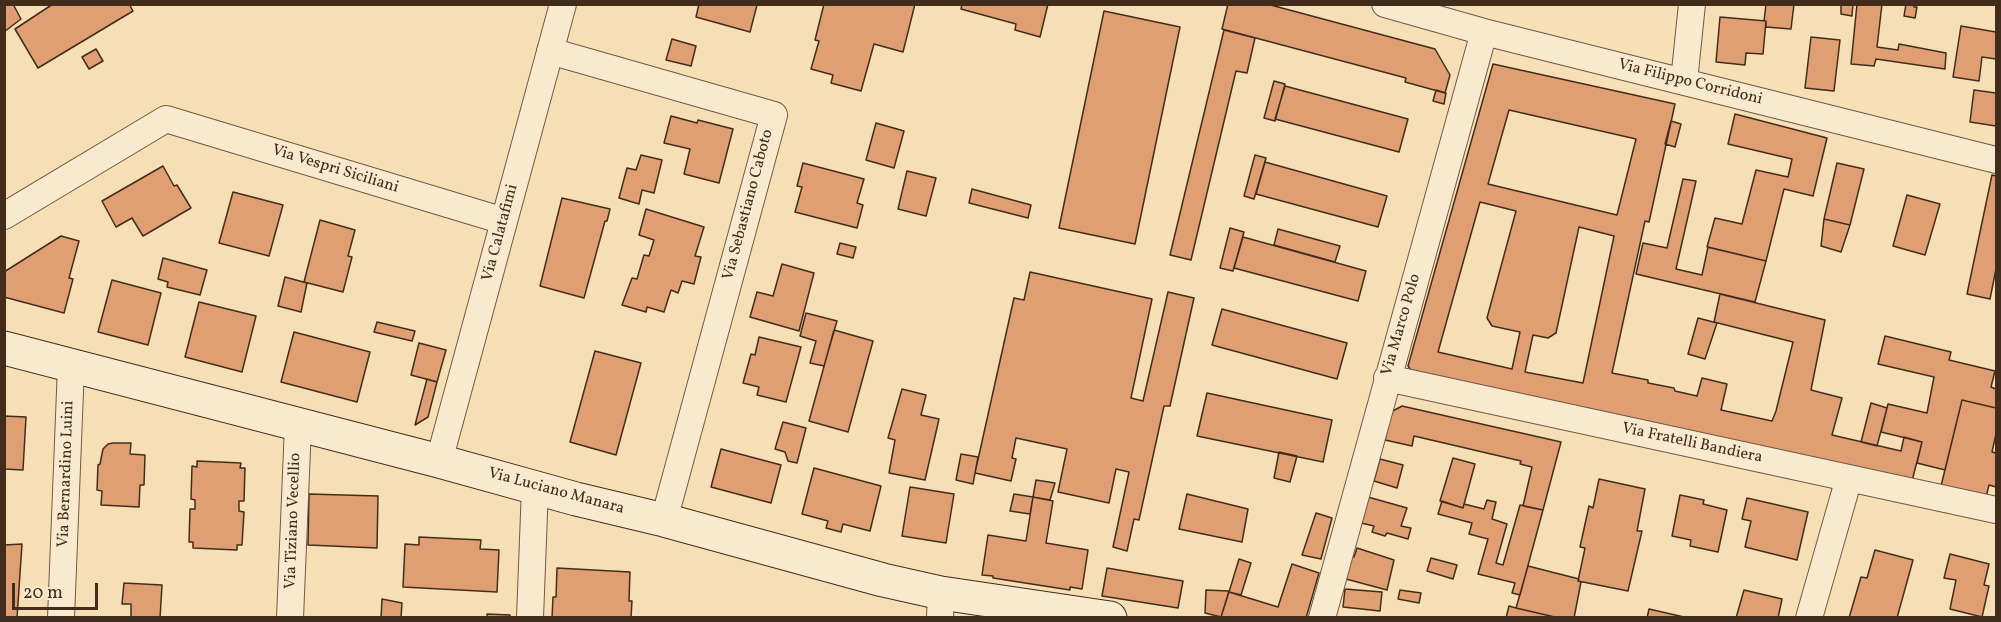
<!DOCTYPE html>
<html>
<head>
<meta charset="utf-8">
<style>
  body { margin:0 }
  #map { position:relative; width:2001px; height:622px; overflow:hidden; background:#f6dfb5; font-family:Vollkorn,serif }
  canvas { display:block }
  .frame { position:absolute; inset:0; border:6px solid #422d1d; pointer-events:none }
  .scale { position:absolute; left:12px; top:583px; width:86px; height:27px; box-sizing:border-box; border:3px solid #422d1d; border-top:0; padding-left:8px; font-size:18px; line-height:21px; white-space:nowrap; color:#422d1d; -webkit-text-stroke:4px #f9eacf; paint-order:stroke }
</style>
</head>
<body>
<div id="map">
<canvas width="2001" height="622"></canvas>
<div class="frame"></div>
<div class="scale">20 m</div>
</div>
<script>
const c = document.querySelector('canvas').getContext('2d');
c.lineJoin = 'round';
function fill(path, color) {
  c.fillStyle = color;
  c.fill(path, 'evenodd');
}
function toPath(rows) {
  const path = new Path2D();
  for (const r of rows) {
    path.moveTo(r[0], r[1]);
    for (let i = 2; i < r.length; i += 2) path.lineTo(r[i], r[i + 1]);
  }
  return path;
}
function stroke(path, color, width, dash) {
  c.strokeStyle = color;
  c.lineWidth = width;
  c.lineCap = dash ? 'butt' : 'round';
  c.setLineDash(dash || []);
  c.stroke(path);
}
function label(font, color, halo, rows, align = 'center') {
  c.font = font + ' Vollkorn,serif';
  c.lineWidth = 6;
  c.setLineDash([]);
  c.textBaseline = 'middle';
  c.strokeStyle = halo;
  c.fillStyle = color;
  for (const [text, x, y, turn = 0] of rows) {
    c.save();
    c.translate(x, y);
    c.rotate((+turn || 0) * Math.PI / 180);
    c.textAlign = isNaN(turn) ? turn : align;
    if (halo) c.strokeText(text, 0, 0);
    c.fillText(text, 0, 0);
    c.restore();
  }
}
const building = toPath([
  [4,4,13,4,21,19,4,32,4,4],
  [53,4,129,4,133,11,38,68,15,29,53,4],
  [699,4,756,4,757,5,750,32,696,17,699,4],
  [824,4,915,4,903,52,874,44,861,91,831,83,833,75,811,69,819,41,815,40,824,4],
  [962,4,1048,4,1040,37,1015,30,1016,24,961,9,962,4],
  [1228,4,1267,4,1435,49,1450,75,1445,93,1405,82,1406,78,1222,29,1228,4],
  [1766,4,1794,4,1791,29,1766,27,1766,21,1764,21,1766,4],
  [1841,4,1853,4,1852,16,1841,14,1841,4],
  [1857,4,1882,4,1877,47,1898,50,1899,44,1946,53,1945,69,1876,59,1874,66,1851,64,1857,4],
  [1906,4,1914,4,1914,7,1917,7,1915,18,1904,16,1906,4],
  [1104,11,1180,27,1135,244,1059,228,1104,11],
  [1720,17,1766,21,1763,54,1746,53,1745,65,1716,62,1720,17],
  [1961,26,1996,32,1996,59,1982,57,1979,81,1953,77,1961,26],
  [1224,30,1255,38,1247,73,1236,71,1191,260,1170,255,1224,30],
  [1811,37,1840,40,1834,91,1805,88,1811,37],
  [672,39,696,46,691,66,666,60,672,39],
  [96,49,103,61,89,69,82,57,96,49],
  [1493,64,1675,104,1649,222,1645,221,1612,373,1648,380,1648,383,1674,388,1675,391,1697,396,1702,378,1727,384,1721,410,1772,421,1776,411,1793,342,1714,322,1720,294,1825,320,1811,390,1842,398,1832,435,1901,451,1904,437,1922,442,1912,481,1413,373,1408,366,1493,64],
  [1509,110,1636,139,1617,215,1488,184,1509,110],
  [1480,202,1516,211,1487,318,1492,326,1520,332,1512,369,1438,352,1480,202],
  [1579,227,1614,236,1583,383,1525,372,1533,335,1548,338,1556,333,1579,227],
  [1274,81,1285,84,1275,121,1264,118,1274,81],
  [1285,86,1408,119,1399,152,1275,119,1285,86],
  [1436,90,1446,93,1444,104,1433,101,1436,90],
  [1974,90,1996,93,1996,126,1970,122,1974,90],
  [1735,114,1827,138,1813,196,1784,189,1766,261,1707,247,1715,218,1742,224,1756,170,1788,177,1792,159,1728,144,1735,114],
  [671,116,697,123,698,120,733,129,719,183,684,174,690,149,664,143,671,116],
  [1671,121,1681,124,1675,147,1665,144,1671,121],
  [876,123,904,131,894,168,866,160,876,123],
  [641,155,662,160,654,193,642,190,639,204,619,198,627,168,636,170,641,155],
  [1255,155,1266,158,1254,199,1244,196,1255,155],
  [1265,162,1387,196,1378,227,1256,194,1265,162],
  [803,163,864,179,857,203,863,205,857,228,795,212,802,187,797,186,803,163],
  [1837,163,1864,169,1850,225,1824,219,1837,163],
  [163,166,174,186,177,185,191,208,143,236,132,218,116,227,102,201,163,166],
  [907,171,936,178,926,216,898,209,907,171],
  [1992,175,1996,176,1996,269,1990,299,1967,294,1992,175],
  [1683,179,1696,181,1676,269,1702,275,1708,247,1766,261,1755,302,1636,274,1643,243,1667,248,1683,179],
  [972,189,1031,205,1028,218,969,203,972,189],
  [233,192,283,205,269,256,219,243,233,192],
  [1907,195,1940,204,1925,255,1893,246,1907,195],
  [562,198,610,209,607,221,605,221,584,298,540,286,562,198],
  [646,209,704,227,695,256,701,257,694,284,682,281,678,293,671,290,664,312,647,307,646,312,622,305,632,278,637,279,644,255,649,256,654,240,639,235,646,209],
  [1824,219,1850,225,1841,252,1821,246,1824,219],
  [320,220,355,230,348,256,352,257,343,292,304,282,320,220],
  [1230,228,1244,232,1233,271,1220,268,1230,228],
  [1278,229,1340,246,1335,262,1274,245,1278,229],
  [61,236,79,241,69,278,73,279,64,313,4,297,4,272,61,236],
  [1243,237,1366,271,1358,301,1234,268,1243,237],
  [840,243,856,247,853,258,837,254,840,243],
  [163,258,207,270,200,295,167,287,168,282,158,279,163,258],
  [782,264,814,273,799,331,750,317,757,292,773,296,782,264],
  [1030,272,1152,299,1131,398,1143,401,1168,292,1194,298,1170,406,1164,406,1139,520,1134,519,1127,551,1113,547,1129,472,1116,469,1109,503,1058,492,1067,449,1016,438,1012,458,1016,459,1011,481,975,473,1014,298,1024,300,1030,272],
  [285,277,307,283,301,312,278,306,285,277],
  [112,280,161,293,148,345,98,332,112,280],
  [199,302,256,316,242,372,185,357,199,302],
  [1222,309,1347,343,1337,379,1212,345,1222,309],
  [806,313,837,321,824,366,810,363,816,341,800,336,806,313],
  [1698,318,1717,323,1705,359,1688,354,1698,318],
  [377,322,415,331,412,341,374,332,377,322],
  [834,330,873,341,848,432,809,421,834,330],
  [294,332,370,352,357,402,281,382,294,332],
  [1885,336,1951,352,1949,360,1995,371,1991,387,1996,389,1996,408,1962,400,1945,470,1917,463,1922,442,1881,432,1888,404,1927,413,1934,377,1878,364,1885,336],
  [759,337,801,347,786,402,757,395,759,387,743,383,751,354,755,355,759,337],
  [419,343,446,350,437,382,411,375,419,343],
  [595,351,641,363,616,455,570,442,595,351],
  [427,379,437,382,428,417,415,425,427,379],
  [902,389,926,395,921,415,939,419,925,480,889,473,895,440,888,438,902,389],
  [1207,393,1332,420,1323,462,1197,436,1207,393],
  [1962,400,1996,408,1996,434,1992,452,1996,453,1996,487,1989,485,1986,497,1941,486,1962,400],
  [1871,403,1887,408,1877,446,1861,442,1871,403],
  [1402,406,1561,442,1543,510,1523,506,1532,467,1520,464,1521,461,1414,436,1412,446,1385,440,1391,412,1402,406],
  [4,416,26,417,23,470,4,469,4,416],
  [783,422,806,428,797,463,788,461,785,452,775,449,783,422],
  [113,443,131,443,130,454,145,455,144,485,140,485,139,507,101,505,102,491,97,490,98,465,100,464,103,449,108,444,113,443],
  [721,449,781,465,771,503,711,487,721,449],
  [1279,452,1297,456,1290,482,1274,478,1279,452],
  [961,454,978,457,973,484,956,480,961,454],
  [1453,458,1475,464,1463,508,1440,501,1453,458],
  [1380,459,1403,465,1397,488,1374,481,1380,459],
  [197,461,241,463,240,468,245,468,244,501,239,501,239,511,244,512,242,545,237,545,237,550,193,548,193,542,189,542,190,509,195,509,195,500,191,499,192,466,197,467,197,461],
  [814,468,881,486,870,531,843,524,841,532,826,528,828,521,802,514,814,468],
  [1599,479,1645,489,1637,531,1642,531,1628,591,1578,581,1585,548,1580,547,1589,506,1593,508,1599,479],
  [1036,480,1055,483,1050,500,1033,497,1036,480],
  [910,487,954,494,946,543,902,536,910,487],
  [309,494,378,496,377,548,308,545,309,494],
  [1014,494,1033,497,1030,514,1010,511,1014,494],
  [1187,494,1248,509,1242,542,1179,529,1187,494],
  [1680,495,1704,500,1703,504,1727,510,1718,552,1690,546,1691,540,1672,536,1680,495],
  [1033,497,1053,501,1046,543,1088,550,1082,589,1070,587,1070,590,993,578,993,576,982,575,988,535,1026,541,1033,497],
  [1368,497,1407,508,1401,526,1411,528,1408,539,1387,533,1385,536,1372,532,1374,526,1361,523,1368,497],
  [1747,498,1808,512,1797,560,1745,547,1751,521,1742,519,1747,498],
  [1487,500,1496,502,1492,519,1507,524,1496,563,1503,565,1520,505,1543,510,1520,595,1512,593,1515,583,1478,574,1488,539,1469,534,1472,523,1438,514,1442,501,1463,508,1464,504,1484,509,1487,500],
  [1316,513,1332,518,1321,559,1302,555,1316,513],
  [419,537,481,540,480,549,499,550,497,592,403,587,405,544,419,545,419,537],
  [22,544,17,618,4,618,4,545,22,544],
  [1357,548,1394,560,1387,590,1346,579,1351,556,1354,557,1357,548],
  [1875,550,1913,560,1897,618,1849,618,1861,577,1867,578,1875,550],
  [1950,554,1989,564,1984,585,1989,586,1982,617,1950,609,1956,580,1944,578,1950,554],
  [1431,558,1457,565,1453,579,1427,571,1431,558],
  [1239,559,1251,563,1241,595,1229,592,1239,559],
  [1292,564,1319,573,1306,618,1221,617,1229,592,1278,607,1292,564],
  [1528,566,1579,579,1578,581,1581,582,1574,618,1559,618,1516,608,1528,566],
  [557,568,630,572,629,601,632,601,631,618,552,618,553,597,556,597,557,568],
  [1107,568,1183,581,1178,608,1102,596,1107,568],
  [124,583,162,585,160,618,131,618,131,604,122,604,124,583],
  [1345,589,1382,592,1380,611,1343,607,1345,589],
  [1206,590,1229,591,1221,617,1205,613,1206,590],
  [1400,590,1421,593,1419,603,1398,599,1400,590],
  [1744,590,1782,599,1778,618,1736,618,1744,590],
  [382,599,402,603,401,618,381,618,382,599],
  [1509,606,1516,608,1559,618,1506,618,1509,606],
  [1649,609,1684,617,1684,618,1647,618,1649,609],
  [487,614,510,615,510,618,487,618,487,614]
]);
fill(building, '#e09f72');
stroke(building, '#422d1d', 1.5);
const minor = toPath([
  [1385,4,1484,32,1996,160],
  [550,51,774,115,664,520],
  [1684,81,1692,4],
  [4,216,166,119,504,221],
  [1387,378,1996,510],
  [439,461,563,4],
  [61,618,71,366],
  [290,618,298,425],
  [530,618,535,487],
  [940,618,941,593],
  [1322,618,1484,32],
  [1809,618,1849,478]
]);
const secondary = toPath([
  [4,348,439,461,576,499,664,520,883,580,941,593,1110,618]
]);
stroke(minor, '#6f5a43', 28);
stroke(secondary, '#422d1d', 35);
stroke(minor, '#f9eacf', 26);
stroke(secondary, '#f9eacf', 33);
label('16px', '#422d1d', '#f9eacf', [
  ["Via Filippo Corridoni",1690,83,14],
  ["Via Vespri Siciliani",335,170,17],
  ["Via Sebastiano Caboto",749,205,-75],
  ["Via Calatafimi",501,233,-75],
  ["Via Marco Polo",1402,325,-74],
  ["Via Fratelli Bandiera",1692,444,12],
  ["Via Bernardino Luini",67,474,-88],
  ["Via Luciano Manara",556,492,15],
  ["Via Tiziano Vecellio",294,521,-88]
]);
</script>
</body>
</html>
